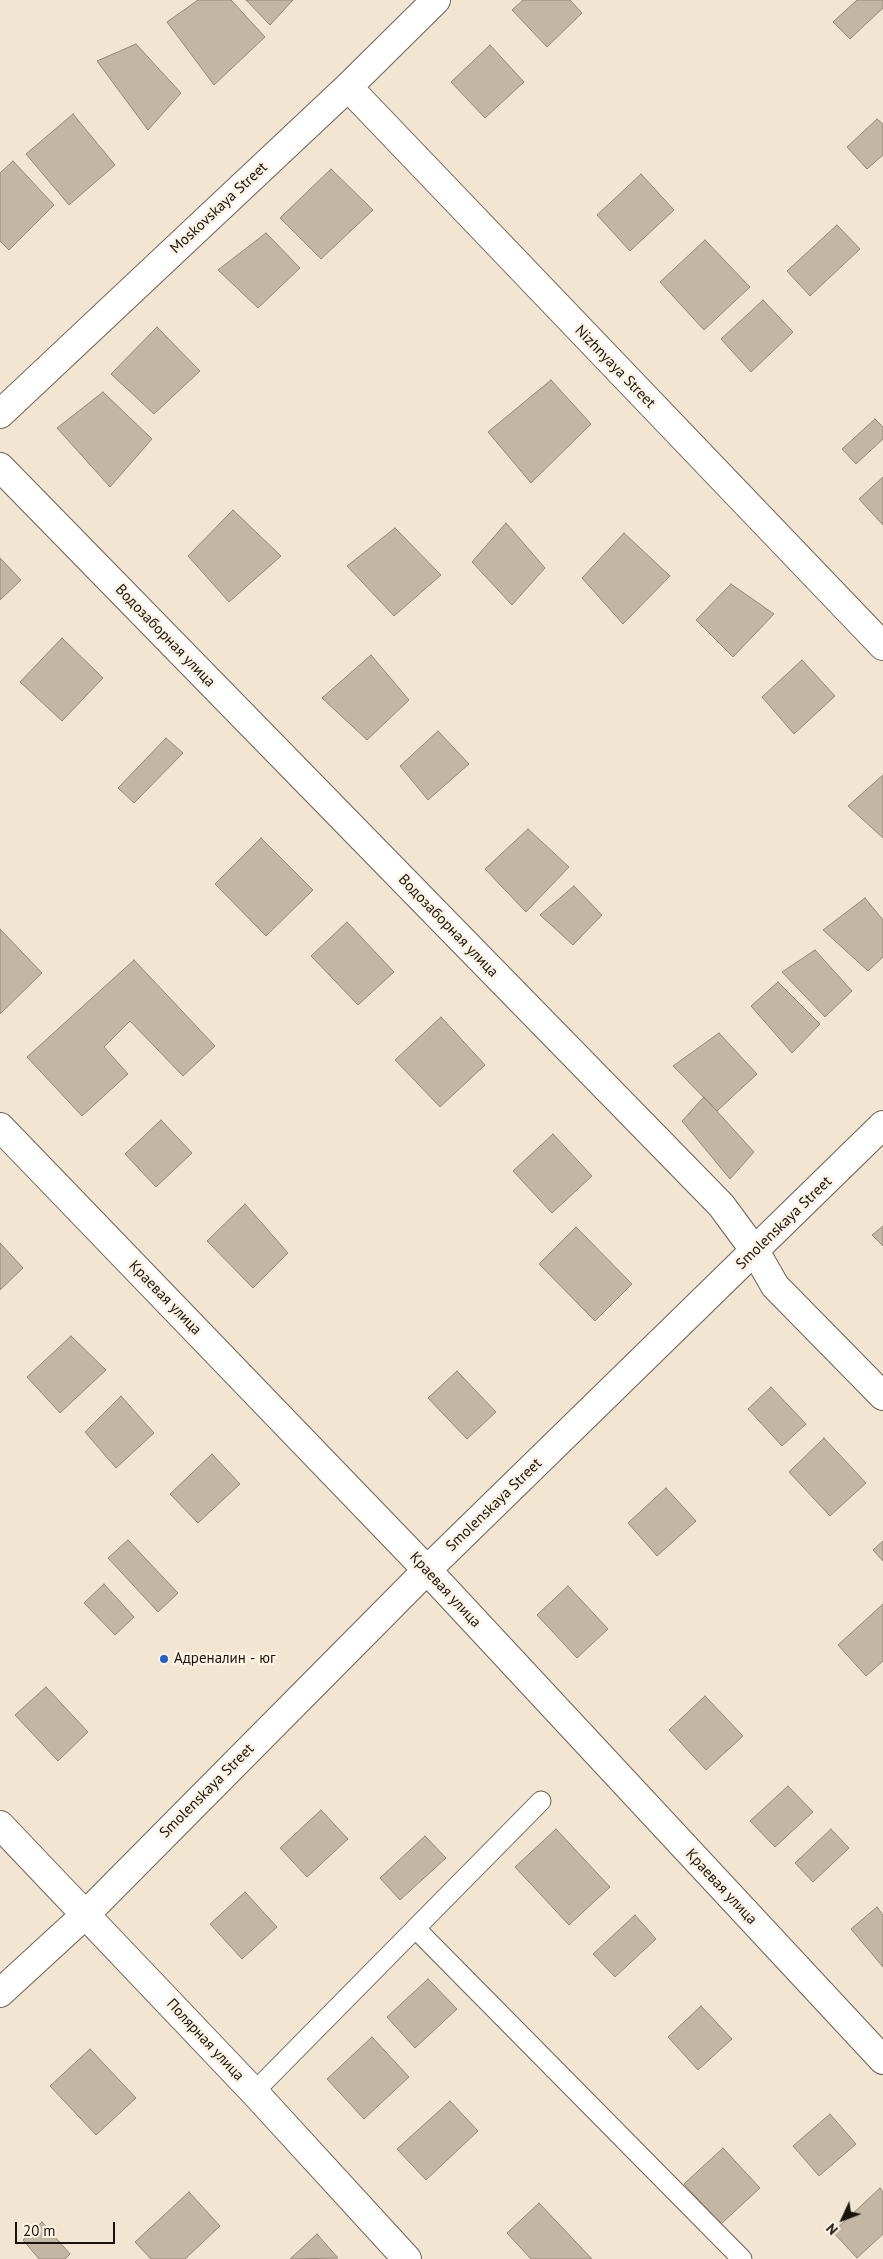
<!DOCTYPE html>
<html>
<head>
<meta charset="utf-8">
<style>
  body { margin:0 }
  #map { position:relative; width:883px; height:2259px; overflow:hidden; background:#f2e6d2; font-family:"PT Sans",sans-serif }
  canvas { display:block }
  .north { position:absolute; left:818px; top:2194px; width:50px; height:50px; -webkit-text-stroke:4px #fef3e3; paint-order:stroke; rotate:227deg; font-size:14px; font-weight:700; line-height:20px; text-align:center; color:#18140d }
  .north::after { content:''; display:block; margin:auto; width:18px; height:22px; background:#18140d; clip-path:polygon(50% 0,100% 100%,50% 72%,0 100%) }
  .scale { position:absolute; left:15px; top:2222px; width:100px; height:22px; box-sizing:border-box; border:2px solid #18140d; border-top:0; padding-left:6px; font-size:15px; line-height:18px; white-space:nowrap; color:#18140d; -webkit-text-stroke:4px #fef3e3; paint-order:stroke }
</style>
</head>
<body>
<div id="map">
<canvas width="883" height="2259"></canvas>
<div class="north">N</div>
<div class="scale">20 m</div>
</div>
<script>
const c = document.querySelector('canvas').getContext('2d');
c.lineJoin = 'round';
function fill(path, color) {
  c.fillStyle = color;
  c.fill(path, 'evenodd');
}
function toPath(rows) {
  const path = new Path2D();
  for (const r of rows) {
    path.moveTo(r[0], r[1]);
    for (let i = 2; i < r.length; i += 2) path.lineTo(r[i], r[i + 1]);
  }
  return path;
}
function stroke(path, color, width, dash) {
  c.strokeStyle = color;
  c.lineWidth = width;
  c.lineCap = dash ? 'butt' : 'round';
  c.setLineDash(dash || []);
  c.stroke(path);
}
function label(font, color, halo, rows, align = 'center') {
  c.font = font + ' "PT Sans",sans-serif';
  c.lineWidth = 5;
  c.setLineDash([]);
  c.textBaseline = 'middle';
  c.strokeStyle = halo;
  c.fillStyle = color;
  for (const [text, x, y, turn = 0] of rows) {
    c.save();
    c.translate(x, y);
    c.rotate((+turn || 0) * Math.PI / 180);
    c.textAlign = isNaN(turn) ? turn : align;
    if (halo) c.strokeText(text, 0, 0);
    c.fillText(text, 0, 0);
    c.restore();
  }
}
const building = toPath([
  [198,0,231,0,265,37,214,85,167,22,198,0],
  [246,0,293,0,270,25,246,0],
  [523,0,570,0,582,13,547,47,512,10,523,0],
  [857,0,883,0,883,8,850,39,833,22,857,0],
  [136,44,181,93,148,130,97,61,136,44],
  [490,45,524,82,485,118,451,82,490,45],
  [73,114,115,165,69,205,26,154,73,114],
  [877,119,883,124,883,155,867,169,847,147,877,119],
  [13,161,54,205,9,250,0,241,0,173,13,161],
  [331,169,373,210,321,259,280,218,331,169],
  [641,174,674,210,630,251,597,215,641,174],
  [837,225,860,249,810,296,787,271,837,225],
  [266,233,300,268,258,308,218,270,266,233],
  [705,240,750,287,704,330,660,282,705,240],
  [763,300,793,332,751,372,721,339,763,300],
  [157,327,200,371,154,414,111,374,157,327],
  [551,380,591,424,531,483,488,432,551,380],
  [103,392,152,439,110,487,57,428,103,392],
  [875,419,883,427,883,439,856,464,842,449,875,419],
  [883,477,883,525,859,499,883,477],
  [233,510,281,556,229,602,188,556,233,510],
  [506,523,545,568,512,605,472,562,506,523],
  [395,528,441,575,394,616,347,566,395,528],
  [624,533,670,576,623,624,582,578,624,533],
  [0,558,21,580,0,600,0,558],
  [731,584,774,614,733,657,696,620,731,584],
  [62,638,103,678,62,721,20,682,62,638],
  [371,655,409,700,367,740,322,698,371,655],
  [802,660,835,696,794,734,762,697,802,660],
  [438,731,469,764,428,800,400,766,438,731],
  [166,738,183,753,134,803,118,788,166,738],
  [883,775,883,838,848,806,883,775],
  [528,829,569,867,526,912,485,869,528,829],
  [261,838,313,890,266,936,215,884,261,838],
  [574,886,602,915,573,945,540,915,574,886],
  [865,898,883,920,883,957,868,971,823,930,865,898],
  [347,922,394,972,358,1005,311,956,347,922],
  [0,929,42,973,0,1014,0,929],
  [815,950,852,991,825,1017,782,972,815,950],
  [134,960,215,1046,183,1076,130,1021,104,1047,128,1074,82,1116,27,1057,134,960],
  [778,982,820,1024,792,1053,751,1006,778,982],
  [441,1017,485,1065,440,1107,395,1060,441,1017],
  [719,1033,757,1074,717,1111,673,1066,719,1033],
  [704,1097,754,1152,730,1179,682,1121,704,1097],
  [161,1120,192,1153,156,1187,125,1154,161,1120],
  [553,1134,592,1176,552,1213,513,1171,553,1134],
  [245,1204,288,1253,253,1288,207,1241,245,1204],
  [883,1226,883,1246,872,1235,883,1226],
  [576,1227,632,1284,595,1321,539,1264,576,1227],
  [0,1243,23,1268,0,1290,0,1243],
  [71,1336,106,1370,60,1413,27,1377,71,1336],
  [457,1371,496,1412,467,1439,428,1398,457,1371],
  [771,1387,806,1424,782,1446,748,1409,771,1387],
  [121,1396,154,1433,116,1468,85,1432,121,1396],
  [824,1438,866,1483,830,1516,789,1472,824,1438],
  [212,1454,240,1484,198,1523,170,1494,212,1454],
  [666,1488,696,1521,657,1556,628,1523,666,1488],
  [128,1540,178,1593,158,1612,108,1558,128,1540],
  [883,1541,883,1561,873,1550,883,1541],
  [104,1584,134,1617,115,1635,84,1603,104,1584],
  [568,1586,608,1629,577,1658,537,1615,568,1586],
  [883,1604,883,1661,866,1676,838,1645,883,1604],
  [46,1687,88,1732,58,1761,15,1715,46,1687],
  [705,1696,743,1736,706,1770,669,1730,705,1696],
  [788,1786,813,1812,775,1847,750,1821,788,1786],
  [321,1810,348,1839,307,1877,280,1848,321,1810],
  [556,1829,610,1887,569,1925,515,1867,556,1829],
  [831,1829,849,1848,813,1882,795,1863,831,1829],
  [425,1836,446,1858,400,1900,380,1878,425,1836],
  [245,1892,277,1927,242,1959,210,1924,245,1892],
  [877,1907,883,1915,883,1967,851,1929,877,1907],
  [635,1915,656,1939,615,1977,593,1954,635,1915],
  [428,1979,457,2009,415,2048,387,2017,428,1979],
  [701,2006,732,2039,698,2070,668,2037,701,2006],
  [372,2037,409,2077,364,2119,327,2079,372,2037],
  [90,2049,136,2098,96,2135,50,2086,90,2049],
  [450,2101,478,2131,426,2180,397,2149,450,2101],
  [830,2114,856,2144,819,2176,793,2146,830,2114],
  [723,2148,760,2188,721,2224,684,2184,723,2148],
  [880,2188,883,2192,883,2234,857,2258,833,2232,880,2188],
  [189,2192,220,2226,185,2259,151,2259,135,2242,189,2192],
  [539,2203,592,2259,531,2259,507,2233,539,2203],
  [42,2222,70,2254,65,2259,39,2259,23,2240,42,2222],
  [317,2234,338,2258,290,2259,317,2234]
]);
fill(building, '#c3b7a4');
stroke(building, '#938876', 1);
const service = toPath([
  [416,1929,742,2259],
  [254,2092,541,1801]
]);
const minor = toPath([
  [348,87,883,646],
  [0,414,348,87,436,0],
  [0,467,721,1205,755,1251,775,1286,883,1396],
  [0,1127,427,1570,883,2060],
  [0,1825,254,2092,407,2259],
  [0,1993,86,1914,427,1570,883,1125]
]);
stroke(service, '#6d6251', 21);
stroke(minor, '#6d6251', 30);
stroke(service, '#fff', 19);
stroke(minor, '#fff', 28);
for (const [x, y, r, color] of [
  [164,1659,5,"#1d62cd"]
]) {
  const dot = new Path2D();
  dot.arc(x, y, r, 0, 2 * Math.PI);
  c.fillStyle = color;
  c.fill(dot);
  stroke(dot, '#fef3e3', 2);
}
label('15px', '#18140d', '#fef3e3', [
  ["Moskovskaya Street",219,208,-43],
  ["Nizhnyaya Street",615,367,46],
  ["Водозаборная улица",165,636,46],
  ["Водозаборная улица",448,926,46],
  ["Smolenskaya Street",784,1223,-44],
  ["Краевая улица",165,1298,46],
  ["Smolenskaya Street",494,1505,-44],
  ["Краевая улица",445,1590,47],
  ["Smolenskaya Street",207,1791,-45],
  ["Краевая улица",721,1887,47],
  ["Полярная улица",205,2040,47]
]);
label('15px', '#18140d', '#fef3e3', [
  ["Адреналин - юг",174,1659]
], 'left');
</script>
</body>
</html>
